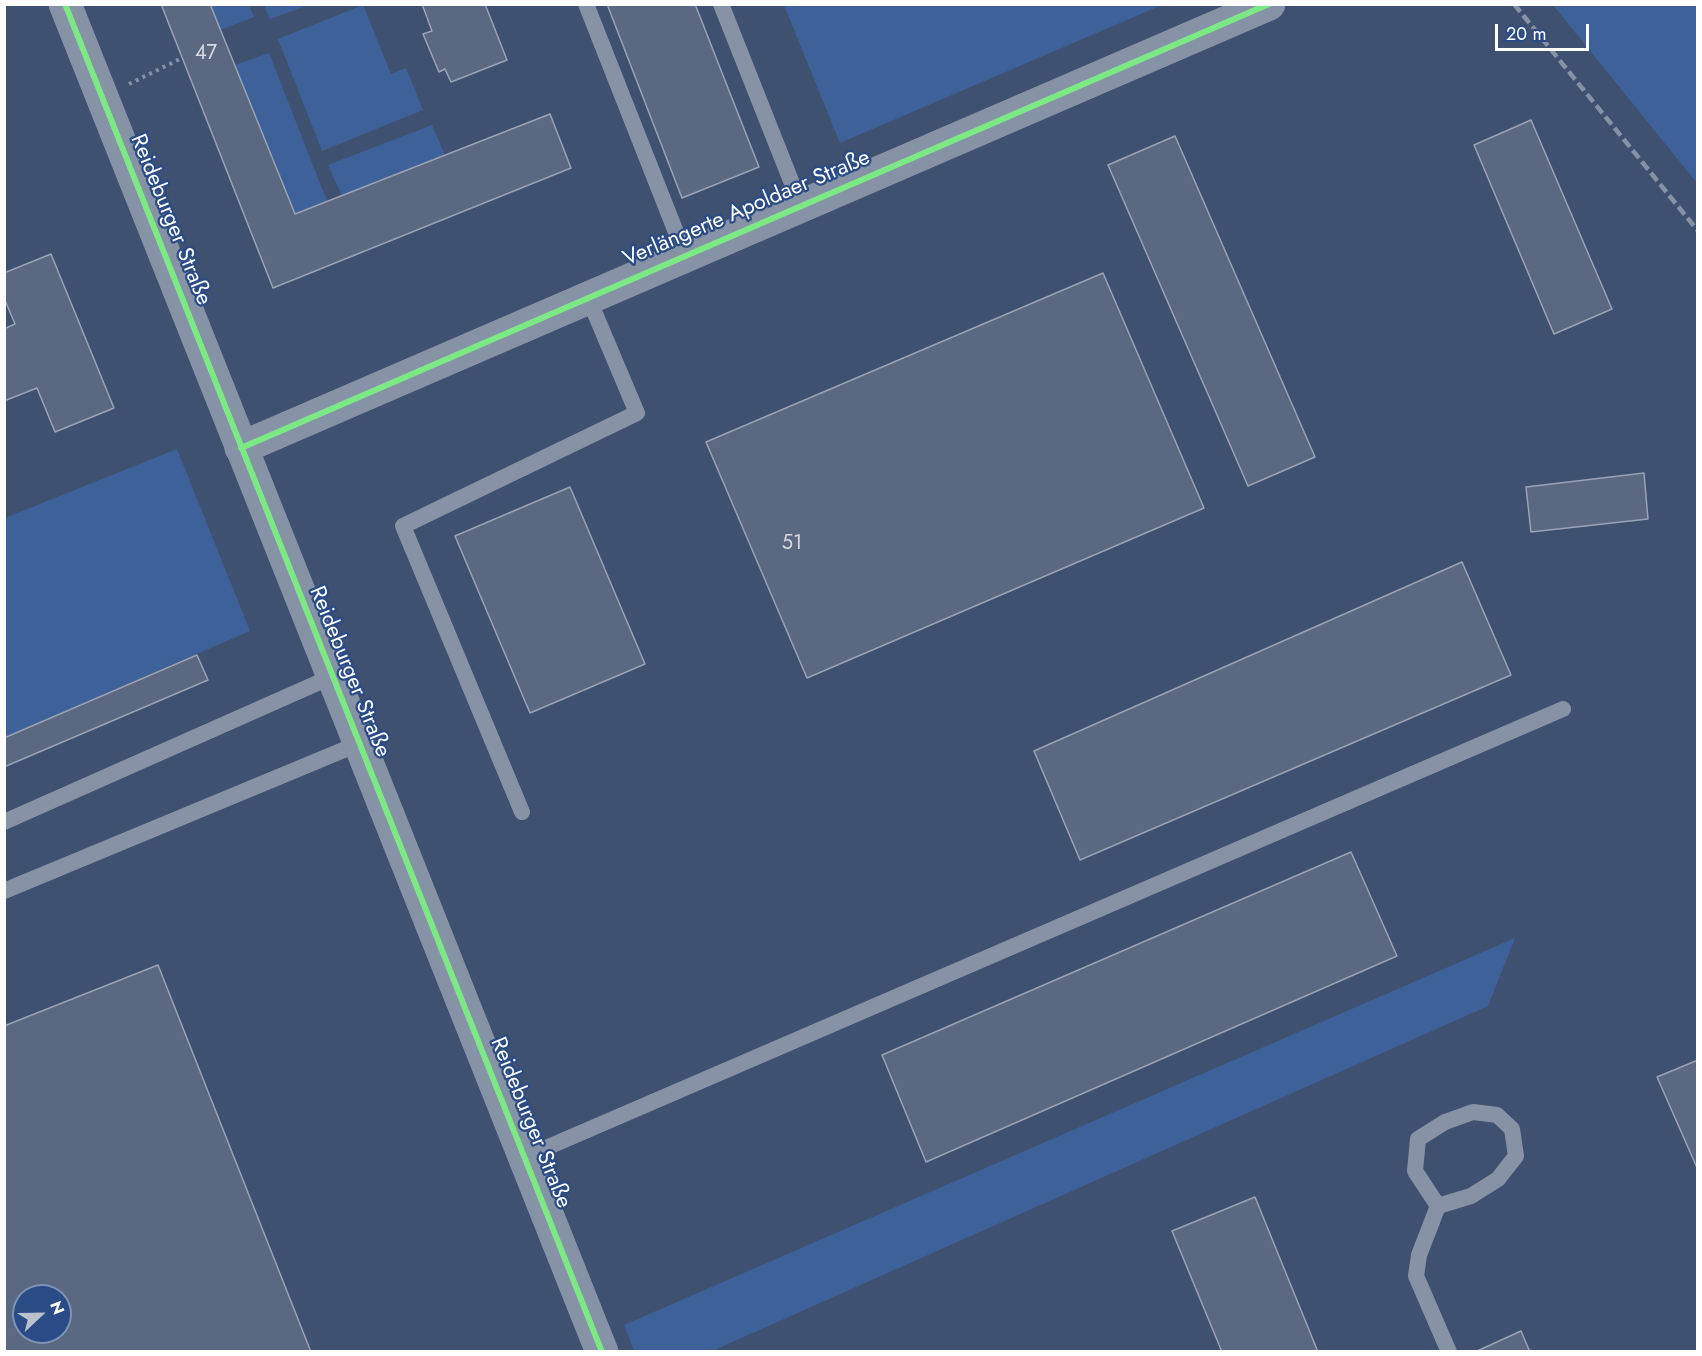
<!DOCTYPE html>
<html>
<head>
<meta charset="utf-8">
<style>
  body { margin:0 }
  #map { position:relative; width:1702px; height:1356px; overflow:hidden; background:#3f5170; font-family:Jost,sans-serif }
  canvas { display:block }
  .frame { position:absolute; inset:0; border:6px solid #fff; pointer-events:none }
  .north { position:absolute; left:12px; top:1284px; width:60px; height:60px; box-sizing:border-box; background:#2a4b85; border:2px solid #7f93b6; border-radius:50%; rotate:68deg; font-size:16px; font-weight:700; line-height:24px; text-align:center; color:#fff }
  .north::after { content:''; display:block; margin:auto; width:21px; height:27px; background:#bcc2cd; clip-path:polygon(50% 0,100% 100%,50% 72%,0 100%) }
  .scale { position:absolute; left:1495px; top:24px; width:94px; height:27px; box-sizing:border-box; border:3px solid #fff; border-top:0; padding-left:8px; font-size:18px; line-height:21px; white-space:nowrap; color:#fff; -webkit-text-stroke:4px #2a4b85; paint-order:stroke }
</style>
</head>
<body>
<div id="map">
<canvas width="1702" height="1356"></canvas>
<div class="frame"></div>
<div class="north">N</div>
<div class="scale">20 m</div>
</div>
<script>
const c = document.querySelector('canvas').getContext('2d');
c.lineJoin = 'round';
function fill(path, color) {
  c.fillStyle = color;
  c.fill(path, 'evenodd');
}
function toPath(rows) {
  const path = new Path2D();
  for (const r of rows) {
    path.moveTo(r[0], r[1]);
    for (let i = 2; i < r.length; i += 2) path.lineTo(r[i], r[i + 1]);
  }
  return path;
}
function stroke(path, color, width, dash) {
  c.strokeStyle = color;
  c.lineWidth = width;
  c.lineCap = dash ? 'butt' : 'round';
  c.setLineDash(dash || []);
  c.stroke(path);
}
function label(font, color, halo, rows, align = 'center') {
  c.font = font + ' Jost,sans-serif';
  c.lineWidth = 4.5;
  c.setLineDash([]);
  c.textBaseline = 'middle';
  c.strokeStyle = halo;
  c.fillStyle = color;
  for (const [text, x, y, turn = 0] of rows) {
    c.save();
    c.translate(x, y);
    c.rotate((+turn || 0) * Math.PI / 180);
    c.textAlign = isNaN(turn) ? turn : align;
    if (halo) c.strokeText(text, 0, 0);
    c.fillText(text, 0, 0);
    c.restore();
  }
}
fill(toPath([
  [210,5,249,5,254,17,220,30],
  [264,5,309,5,270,19],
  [363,5,391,74,406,68,423,110,322,151,278,39],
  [784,5,1162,5,840,143],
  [1553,5,1697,5,1697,183],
  [269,53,327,201,295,214,235,65],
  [432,125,445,155,342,196,328,165],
  [177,449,250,631,5,737,5,518],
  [1515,938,1488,1006,712,1351,634,1351,624,1325]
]), '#3f619a');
const building = toPath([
  [161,4,210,4,295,214,550,114,571,168,273,288,161,4],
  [422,4,485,4,507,60,451,82,445,69,439,72,423,34,432,31,422,4],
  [607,4,695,4,759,167,682,198,607,4],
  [1531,120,1612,309,1554,334,1474,145,1531,120],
  [1175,136,1315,457,1248,486,1108,165,1175,136],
  [51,254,114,408,55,432,37,388,4,401,4,329,15,324,4,298,4,273,51,254],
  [1103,273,1204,508,807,678,706,442,1103,273],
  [1644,473,1648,519,1531,532,1526,487,1644,473],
  [570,487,645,664,530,713,455,536,570,487],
  [1462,562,1511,675,1080,860,1034,751,1462,562],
  [197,655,208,680,4,767,4,738,197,655],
  [1351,852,1397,956,926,1162,882,1055,1351,852],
  [158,965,311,1352,4,1352,4,1026,158,965],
  [24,1296,60,1296,60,1332,24,1332,24,1296],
  [1698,1060,1698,1170,1657,1077,1698,1060],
  [1255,1197,1318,1352,1222,1352,1172,1231,1255,1197],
  [1521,1331,1530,1352,1475,1352,1521,1331]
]);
fill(building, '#5a6881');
stroke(building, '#99a3b5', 1.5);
stroke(toPath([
  [129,84,182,58]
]), '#8692a6', 4, [3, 4.5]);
stroke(toPath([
  [586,4,685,255],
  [721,4,801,206],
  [522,812,403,526,637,413,588,297],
  [4,822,331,677],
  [4,891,358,744],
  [525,1157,1563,709],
  [1438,1206,1415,1171,1418,1139,1445,1122,1473,1112,1497,1115,1512,1129,1516,1156,1498,1179,1471,1196,1438,1206,1419,1255,1416,1276,1449,1352]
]), '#8692a6', 16);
stroke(toPath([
  [241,448,1269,4]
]), '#8692a6', 33);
stroke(toPath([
  [65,4,602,1352]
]), '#8692a6', 33);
stroke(toPath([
  [1514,4,1698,231]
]), '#8591a5', 4.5, [10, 4.5]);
stroke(toPath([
  [65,4,602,1352],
  [241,448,1269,4]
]), '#7ce984', 6);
label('20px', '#d6d9e0', null, [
  ["47",206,54],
  ["51",792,544]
]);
label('22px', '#fff', '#2a4b85', [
  ["Verlängerte Apoldaer Straße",747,209,-23],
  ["Reideburger Straße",170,220,68],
  ["Reideburger Straße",349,672,68],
  ["Reideburger Straße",530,1123,68]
]);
</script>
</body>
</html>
